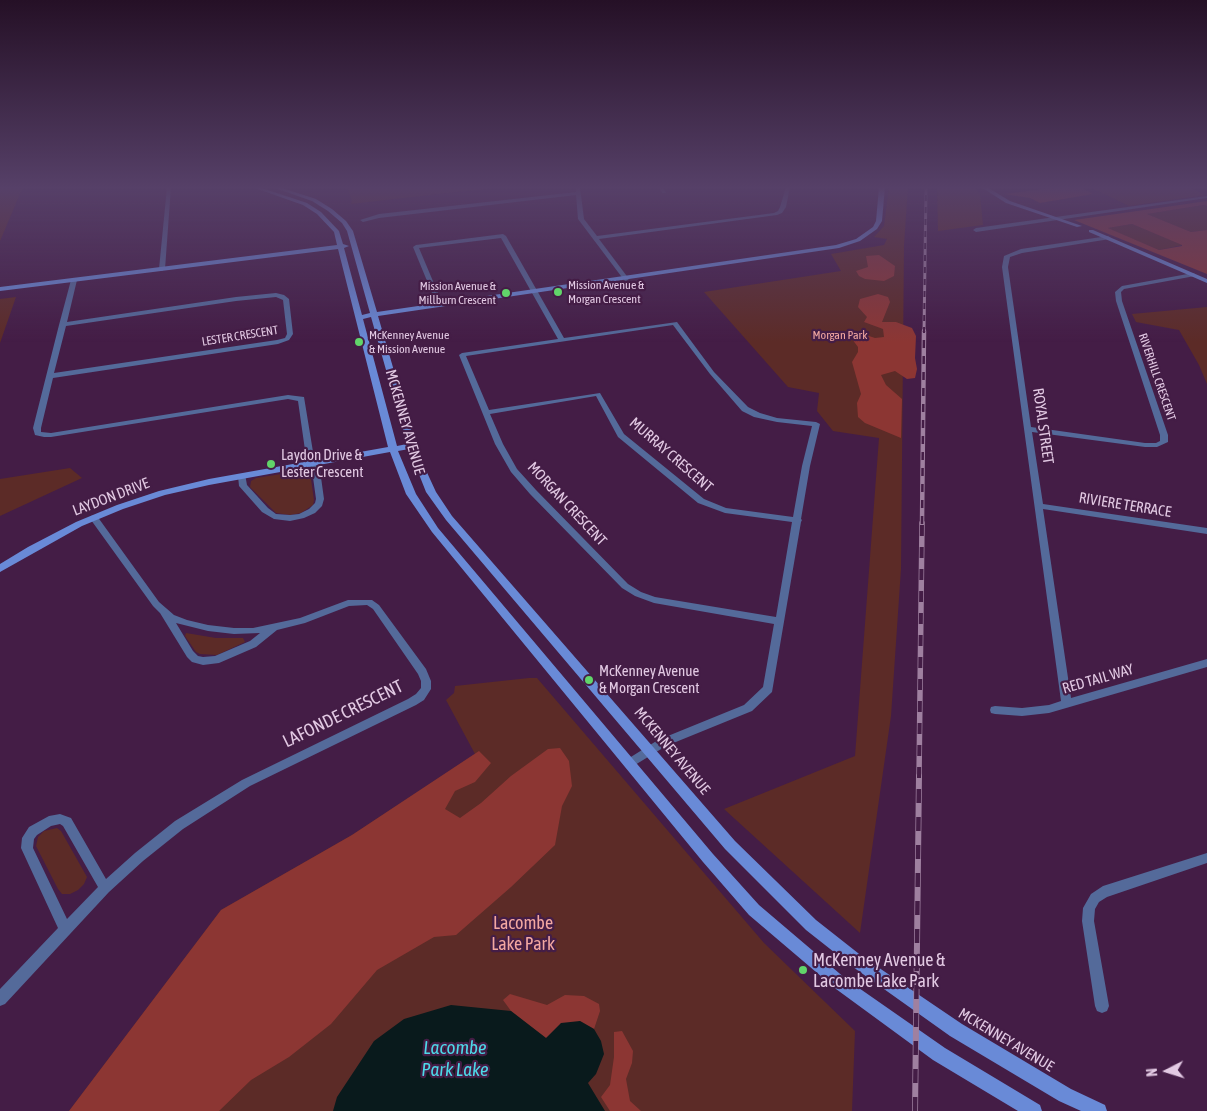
<!DOCTYPE html>
<html>
<head>
<meta charset="utf-8">
<style>
  body { margin:0 }
  #map { position:relative; width:1207px; height:1111px; overflow:hidden; background:#441d46; font-family:"Asap Condensed",sans-serif }
  canvas { display:block }
  .north { position:absolute; left:1142px; top:1046px; width:50px; height:50px; -webkit-text-stroke:4px #441d46; paint-order:stroke; rotate:265deg; font-size:14px; font-weight:700; line-height:20px; text-align:center; color:#e2c9e3 }
  .north::after { content:''; display:block; margin:auto; width:18px; height:22px; background:#e2c9e3; clip-path:polygon(50% 0,100% 100%,50% 72%,0 100%) }
</style>
</head>
<body>
<div id="map">
<canvas width="1207" height="1111"></canvas>
<div class="north">N</div>
</div>
<script>
const c = document.querySelector('canvas').getContext('2d');
c.lineJoin = 'round';
function fill(path, color) {
  c.fillStyle = color;
  c.fill(path, 'evenodd');
}
function toPath(rows) {
  const path = new Path2D();
  for (const r of rows) {
    path.moveTo(r[0], r[1]);
    for (let i = 2; i < r.length; i += 2) path.lineTo(r[i], r[i + 1]);
  }
  return path;
}
function stroke(path, color, width, dash) {
  c.strokeStyle = color;
  c.lineWidth = width;
  c.lineCap = dash ? 'butt' : 'round';
  c.setLineDash(dash || []);
  c.stroke(path);
}
function label(font, color, halo, rows, align = 'center') {
  c.font = font + ' "Asap Condensed",sans-serif';
  c.lineWidth = 4.5;
  c.setLineDash([]);
  c.textBaseline = 'middle';
  c.strokeStyle = halo;
  c.fillStyle = color;
  for (const [text, x, y, turn = 0] of rows) {
    c.save();
    c.translate(x, y);
    c.rotate((+turn || 0) * Math.PI / 180);
    c.textAlign = isNaN(turn) ? turn : align;
    if (halo) c.strokeText(text, 0, 0);
    c.fillText(text, 0, 0);
    c.restore();
  }
}
fill(toPath([
  [0,187,23,187,0,241],
  [347,187,501,187,351,204,352,201],
  [889,187,908,187,904,245,901,569,891,716,860,933,724,809,855,756,879,438,833,431,817,411,819,393,788,387,704,292,841,271,831,254,884,245,887,239,874,237,884,226],
  [937,187,974,187,980,194,983,225,938,231],
  [1090,187,1196,187,1190,188,1205,195,1129,206],
  [1204,205,1207,206,1207,230,1191,232,1146,214],
  [1132,224,1183,245,1159,250,1107,228],
  [16,297,0,343,0,299],
  [1207,307,1207,384,1199,365,1179,330,1136,322,1132,314],
  [70,468,82,478,0,516,0,479],
  [306,470,310,472,314,500,313,505,301,513,290,515,276,513,250,487,251,481,256,478],
  [186,633,216,638,243,638,245,642,217,655,200,654,196,652,185,636],
  [529,678,537,678,764,943,855,1031,852,1111,69,1111,221,910,352,835,475,754,446,700,454,693,455,686],
  [57,828,61,831,87,877,84,884,78,890,70,894,62,894,58,889,36,846,38,837,44,831]
]), '#5c2b27');
fill(toPath([
  [1060,187,1080,187,1093,194,1040,203,1030,198,1004,194],
  [1207,201,1207,206,1204,205,1147,214,1191,232,1207,230,1207,274,1074,220],
  [1132,224,1182,245,1182,246,1159,250,1108,228],
  [879,255,895,266,894,276,884,281,865,279,859,276,856,271,868,267,866,256],
  [878,294,888,297,890,302,882,322,896,322,912,328,916,336,915,358,917,369,915,378,907,379,895,371,881,375,886,385,902,399,901,438,865,423,858,417,857,403,861,394,852,362,858,352,858,347,852,339,866,335,875,338,884,337,883,329,864,322,867,317,858,307,860,299],
  [560,748,569,761,572,786,562,806,555,845,511,887,456,935,434,937,377,970,331,1024,289,1057,251,1080,219,1111,69,1111,221,910,352,835,479,751,491,763,475,782,455,791,445,809,460,818,481,803,511,776,548,749],
  [510,994,547,1005,565,995,584,996,599,1004,600,1011,594,1029,580,1021,546,1038,511,1011,503,1000],
  [622,1031,633,1051,632,1063,626,1079,630,1101,641,1111,610,1111,601,1097,610,1085,614,1057,614,1032]
]), '#8c3633');
fill(toPath([
  [451,1005,511,1011,546,1038,561,1023,580,1021,594,1029,601,1041,604,1054,596,1074,588,1083,605,1111,333,1111,337,1097,374,1041,404,1019]
]), '#091a1c');
fill(toPath([
  [167,187,171,187,165,269,162,271,159,269,167,187],
  [576,187,580,187,584,219,597,236,774,213,778,211,780,207,786,187,790,187,786,207,782,213,777,215,599,239,629,279,626,281,624,280,578,219,576,195,379,218,363,222,360,220,379,214,576,192,576,187],
  [659,187,663,187,666,193,662,193,659,187],
  [1207,196,1207,198,976,232,973,230,976,228,1207,196],
  [503,234,506,236,564,338,677,322,714,372,748,407,760,413,777,418,816,422,820,424,810,466,801,519,802,520,801,522,772,692,752,711,666,746,630,768,626,766,625,763,626,760,658,740,744,705,763,687,774,624,654,603,635,596,622,588,530,494,511,472,495,444,459,355,462,353,558,339,501,238,419,248,443,305,440,307,437,305,413,247,416,245,503,234],
  [673,325,710,374,742,411,754,417,777,422,812,426,802,466,793,517,726,508,704,499,624,434,600,393,489,410,466,356,673,325],
  [596,396,618,437,698,503,725,513,792,522,776,617,655,597,641,592,628,584,536,490,517,469,503,444,490,414,596,396],
  [1108,236,1111,238,1110,239,1022,253,1010,257,1008,267,1031,427,1145,443,1156,443,1160,441,1160,435,1116,301,1115,292,1122,286,1193,273,1195,274,1195,276,1124,289,1121,292,1122,301,1168,435,1168,442,1157,447,1145,447,1032,432,1043,504,1207,528,1207,534,1043,509,1071,698,1207,659,1207,667,1049,713,1022,716,995,714,991,713,990,710,991,707,995,706,1022,708,1049,705,1061,701,1002,267,1004,256,1021,249,1108,236],
  [74,278,77,280,67,322,236,297,276,293,284,295,289,299,293,334,289,340,278,344,53,378,41,428,41,432,51,433,288,395,304,397,315,464,320,470,324,499,322,506,315,513,304,518,290,521,274,519,262,512,239,486,238,476,242,474,245,474,247,485,268,508,276,514,290,515,299,514,309,509,315,503,316,499,312,470,307,464,298,401,288,399,51,437,44,437,35,435,33,428,59,325,71,280,74,278],
  [276,297,283,300,287,334,285,338,277,340,54,373,66,326,236,301,276,297],
  [94,515,97,516,159,602,174,615,187,620,208,625,234,628,253,628,300,618,348,600,372,600,379,605,426,669,431,681,431,689,424,700,416,705,250,786,183,829,143,861,109,892,5,1004,0,1006,0,989,58,928,21,848,22,838,29,827,49,816,60,814,71,818,106,879,135,853,175,821,242,780,408,699,416,694,421,688,421,681,418,674,373,609,367,605,349,606,305,623,277,630,256,647,219,663,203,665,192,662,187,657,160,613,153,606,91,520,90,518,91,516,94,515],
  [176,623,208,631,234,634,260,633,250,641,215,656,203,657,198,656,193,651,176,623],
  [60,824,63,826,98,887,67,919,33,848,34,839,37,835,51,826,60,824],
  [1207,853,1207,863,1107,897,1099,902,1095,909,1094,921,1109,1006,1107,1011,1102,1013,1097,1011,1095,1006,1082,921,1083,908,1091,894,1103,886,1207,853]
]), '#546a9a');
fill(toPath([
  [252,187,259,187,307,203,321,212,339,231,343,244,349,246,344,248,362,315,370,313,347,231,342,223,328,211,312,201,272,187,279,187,316,199,332,209,346,221,353,231,377,312,836,245,856,239,873,227,876,221,879,187,885,187,882,221,877,229,860,241,839,248,378,316,418,453,436,492,452,516,735,841,816,920,863,957,962,1024,1071,1089,1105,1105,1107,1111,1081,1111,1059,1101,950,1036,853,967,806,930,725,849,446,520,426,492,409,449,398,451,416,494,438,528,713,854,759,905,846,979,945,1048,1040,1105,1042,1111,1018,1111,933,1060,836,989,749,915,703,862,432,532,406,494,390,452,209,485,165,495,123,509,82,526,0,572,0,564,28,547,76,522,117,505,159,491,209,479,388,447,338,249,0,291,0,287,337,245,334,232,317,214,303,205,252,187],
  [371,317,407,444,397,446,363,319,371,317],
  [981,187,987,187,1010,201,1082,226,1077,227,1006,203,981,187],
  [1089,230,1093,230,1207,279,1207,283,1089,232,1089,230]
]), '#698ad7');
const railFar3 = toPath([
  [924,333,926,187]
]);
const railFar2 = toPath([
  [922,524,924,331]
]);
const railFar1 = toPath([
  [919,778,922,523]
]);
const rail = toPath([
  [915,1111,919,776]
]);
stroke(railFar3, '#9f80a0', 3);
stroke(railFar2, '#9f80a0', 4.5);
stroke(railFar1, '#9f80a0', 5.5);
stroke(rail, '#9f80a0', 6);
stroke(railFar3, '#441d46', 2, [6]);
stroke(railFar2, '#441d46', 2.5, [8]);
stroke(railFar1, '#441d46', 4, [11]);
stroke(rail, '#441d46', 4.5, [14]);
const sky = c.createLinearGradient(0, 0, 0, 342);
sky.addColorStop(0, '#251026');
sky.addColorStop(0.55, '#564068');
sky.addColorStop(1, '#56406800');
c.fillStyle = sky;
c.fillRect(0, 0, 1207, 342);
for (const [x, y, r, color] of [
  [558,292,5,"#61d56a"],
  [506,293,5,"#61d56a"],
  [359,342,5,"#61d56a"],
  [271,464,5,"#61d56a"],
  [589,680,5,"#61d56a"],
  [803,970,5,"#61d56a"]
]) {
  const dot = new Path2D();
  dot.arc(x, y, r, 0, 2 * Math.PI);
  c.fillStyle = color;
  c.fill(dot);
  stroke(dot, '#441d46', 2);
}
label('12px', '#e2c9e3', '#441d46', [
  ["Mission Avenue &",568,285],
  ["Morgan Crescent",568,299],
  ["Mission Avenue &",496,286,"right"],
  ["Millburn Crescent",496,300,"right"],
  ["McKenney Avenue",369,335],
  ["& Mission Avenue",369,349]
], 'left');
label('12px', '#f3a8a1', '#441d46', [
  ["Morgan Park",840,335]
]);
label('12px', '#e2c9e3', '#441d46', [
  ["LESTER CRESCENT",240,336,-9],
  ["RIVERHILL CRESCENT",1157,377,71]
]);
label('15px', '#e2c9e3', '#441d46', [
  ["MCKENNEY AVENUE",405,422,74],
  ["ROYAL STREET",1043,426,82],
  ["MURRAY CRESCENT",671,455,41],
  ["LAYDON DRIVE",111,497,-21],
  ["MORGAN CRESCENT",567,504,47],
  ["RIVIERE TERRACE",1125,505,9],
  ["RED TAIL WAY",1098,679,-16],
  ["MCKENNEY AVENUE",672,751,50],
  ["MCKENNEY AVENUE",1006,1040,31]
]);
label('15px', '#e2c9e3', '#441d46', [
  ["Laydon Drive &",281,455],
  ["Lester Crescent",281,472],
  ["McKenney Avenue",599,671],
  ["& Morgan Crescent",599,688]
], 'left');
label('18px', '#e2c9e3', '#441d46', [
  ["LAFONDE CRESCENT",343,714,-26]
]);
label('18px', '#f3a8a1', '#441d46', [
  ["Lacombe",523,923],
  ["Lake Park",523,944]
]);
label('18px', '#e2c9e3', '#441d46', [
  ["McKenney Avenue &",813,960],
  ["Lacombe Lake Park",813,981]
], 'left');
label('italic 19px', '#4dd9e8', '#441d46', [
  ["Lacombe",455,1048],
  ["Park Lake",455,1070]
]);
</script>
</body>
</html>
